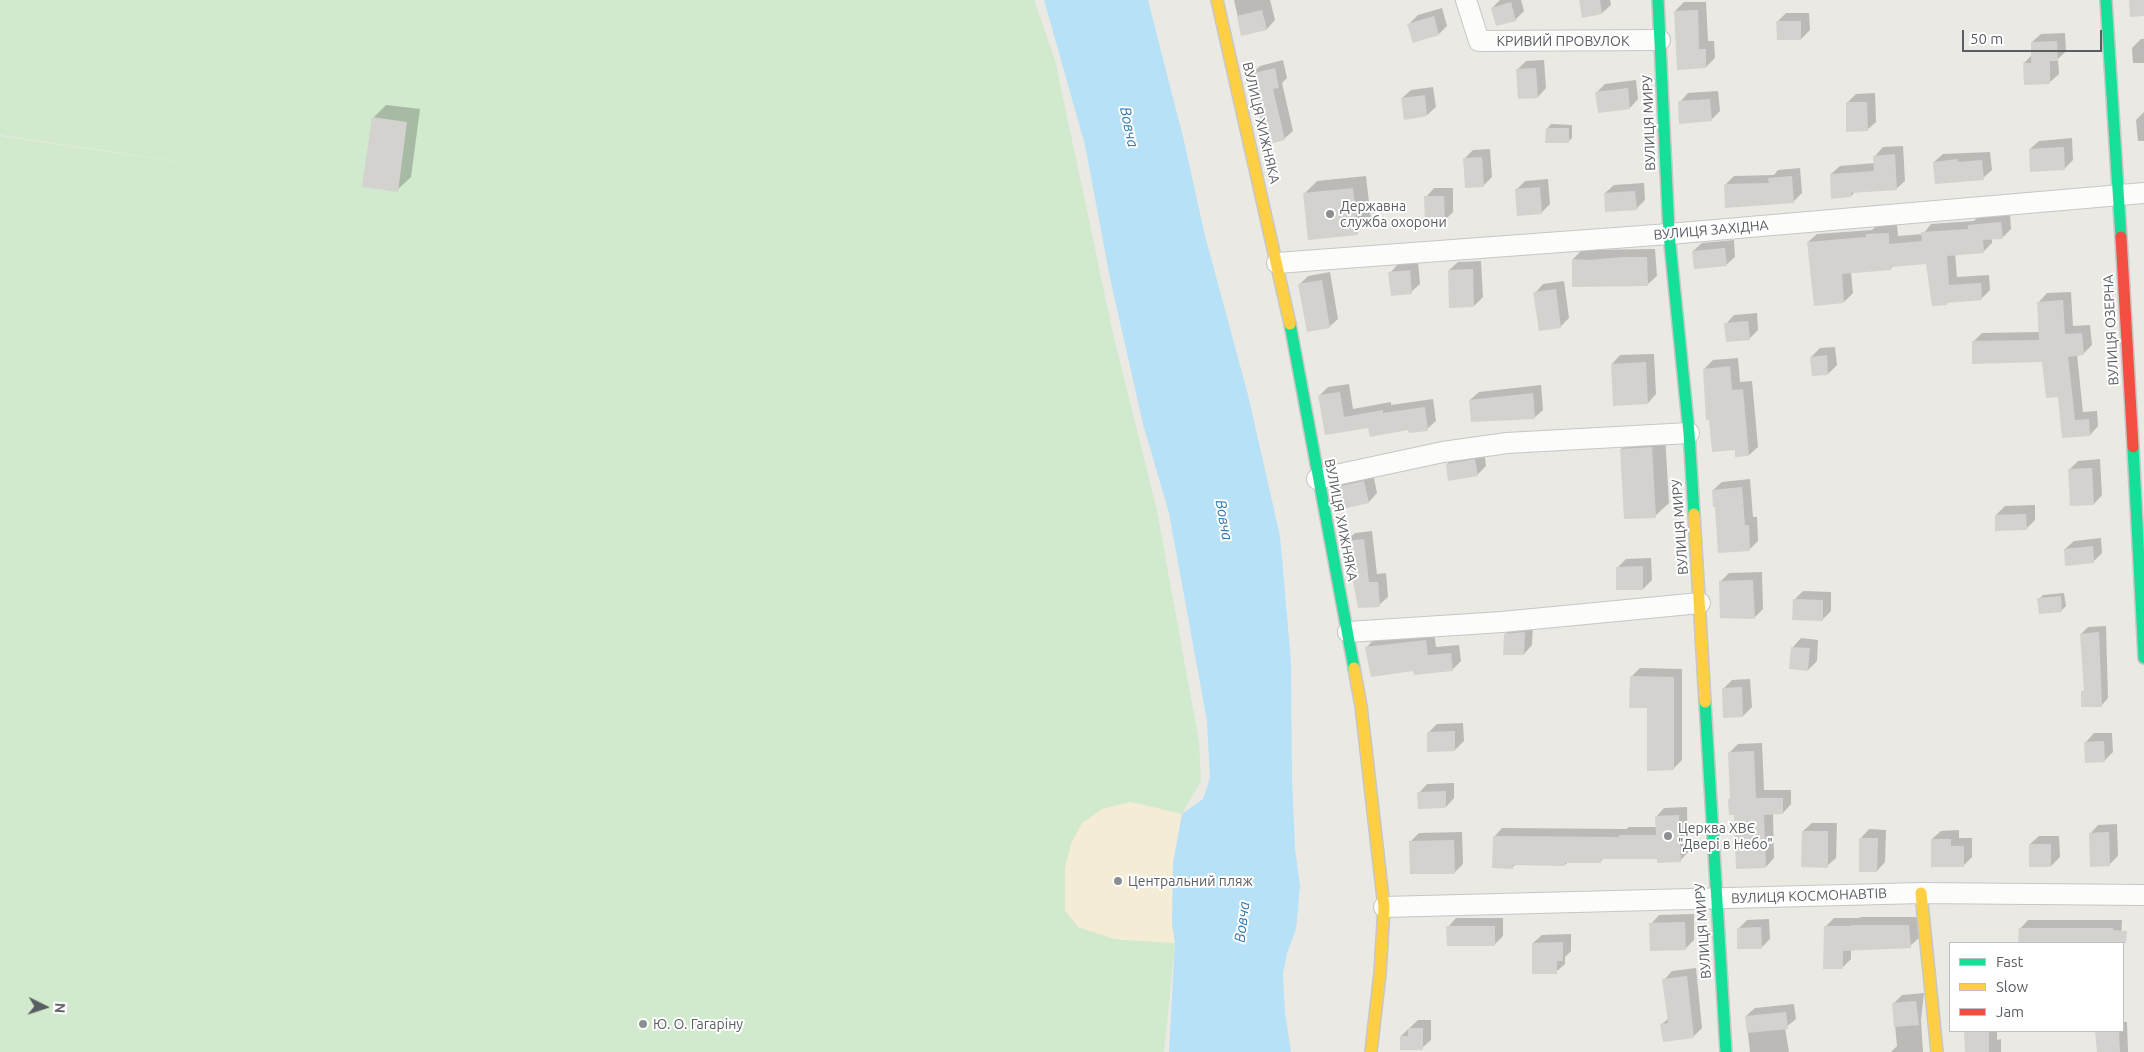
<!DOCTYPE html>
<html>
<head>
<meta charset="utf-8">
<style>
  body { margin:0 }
  #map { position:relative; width:2144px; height:1052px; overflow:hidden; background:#eae9e4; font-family:Ubuntu,sans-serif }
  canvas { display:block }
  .legend { position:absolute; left:1949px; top:942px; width:175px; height:90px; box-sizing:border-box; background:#fff; border:1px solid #bdbfc1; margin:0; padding:6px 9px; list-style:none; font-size:15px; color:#595e63 }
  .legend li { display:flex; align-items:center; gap:10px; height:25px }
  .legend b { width:25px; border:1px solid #bdbfc1 }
  .north { position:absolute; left:20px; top:982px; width:50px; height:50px; -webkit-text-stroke:4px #fff; paint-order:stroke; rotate:94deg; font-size:14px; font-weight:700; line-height:20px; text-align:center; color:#595e63 }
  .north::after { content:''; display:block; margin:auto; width:18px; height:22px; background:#595e63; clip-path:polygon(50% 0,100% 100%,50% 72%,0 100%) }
  .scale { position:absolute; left:1962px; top:30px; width:140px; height:22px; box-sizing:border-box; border:2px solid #595e63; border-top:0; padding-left:6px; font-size:15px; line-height:18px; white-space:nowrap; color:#595e63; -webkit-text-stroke:4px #fff; paint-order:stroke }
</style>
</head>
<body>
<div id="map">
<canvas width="2144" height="1052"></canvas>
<ul class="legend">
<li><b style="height:6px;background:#16e098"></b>Fast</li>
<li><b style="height:6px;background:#ffcf43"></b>Slow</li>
<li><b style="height:6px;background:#f24e42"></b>Jam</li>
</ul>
<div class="north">N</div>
<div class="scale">50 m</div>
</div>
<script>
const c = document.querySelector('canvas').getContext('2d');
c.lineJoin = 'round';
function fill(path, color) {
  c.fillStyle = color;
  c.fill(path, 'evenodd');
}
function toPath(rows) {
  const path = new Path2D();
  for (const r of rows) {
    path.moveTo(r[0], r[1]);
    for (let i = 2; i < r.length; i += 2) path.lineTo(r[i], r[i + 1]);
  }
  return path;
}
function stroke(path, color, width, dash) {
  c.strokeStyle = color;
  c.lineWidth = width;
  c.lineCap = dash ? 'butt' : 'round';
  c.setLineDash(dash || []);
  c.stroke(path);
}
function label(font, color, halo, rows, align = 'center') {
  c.font = font + ' Ubuntu,sans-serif';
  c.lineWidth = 4;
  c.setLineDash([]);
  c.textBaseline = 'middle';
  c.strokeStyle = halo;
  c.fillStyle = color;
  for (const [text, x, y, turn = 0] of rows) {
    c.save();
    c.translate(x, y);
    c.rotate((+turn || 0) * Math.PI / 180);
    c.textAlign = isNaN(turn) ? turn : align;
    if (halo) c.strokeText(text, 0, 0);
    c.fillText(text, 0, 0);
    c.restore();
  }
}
fill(toPath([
  [0,0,1034,0,1055,60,1112,329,1157,511,1199,742,1201,781,1182,814,1130,802,1114,939,1175,943,1164,1052,0,1052,0,136,329,184,0,135]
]), '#d1e9cd');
fill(toPath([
  [1130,802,1182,814,1173,863,1172,924,1175,943,1114,939,1078,927,1065,911,1065,868,1071,844,1082,823,1102,809]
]), '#f5ecd6');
fill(toPath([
  [1044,0,1148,0,1184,141,1205,236,1248,395,1280,536,1291,662,1292,779,1295,848,1300,887,1296,929,1287,953,1283,974,1285,1013,1291,1052,1169,1052,1175,943,1172,924,1173,863,1182,814,1203,799,1210,778,1207,721,1169,513,1143,424,1110,278,1085,145]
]), '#b6e1f7');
fill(toPath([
  [1234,0,1270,0,1275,20,1267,29,1242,35],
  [1500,0,1521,0,1524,11,1515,20,1492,8],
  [1580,0,1610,0,1611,5,1602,13],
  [1684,2,1706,2,1708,41,1714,41,1715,58,1706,67,1675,11],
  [1442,8,1447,26,1439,34,1409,24,1418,15],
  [1786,13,1809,13,1810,30,1801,39,1777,22],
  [2065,33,2066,51,2058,59,2059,74,2050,82,2024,63,2032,55,2032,42,2041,34],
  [2141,39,2144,39,2144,63,2133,63,2132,48],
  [1283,60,1287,78,1282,83,1293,131,1284,139,1251,74,1260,66],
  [1544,60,1546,88,1538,97,1517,70,1526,61],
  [1636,80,1638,99,1630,108,1596,93,1605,84],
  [1433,87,1436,107,1427,115,1402,98,1411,90],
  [1718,91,1720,111,1711,120,1680,102,1688,93],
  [1875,93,1876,122,1867,130,1847,103,1856,94],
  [386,105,420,109,411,177,397,190,373,118],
  [2144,112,2144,141,2138,141,2136,120],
  [1551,124,1572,125,1572,138,1568,142,1547,129],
  [2072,138,2073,160,2064,169,2030,149,2039,141],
  [1903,146,1905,181,1896,189,1855,192,1851,196,1831,174,1840,166,1875,163,1875,156,1883,147],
  [1490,149,1492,177,1483,186,1464,159,1473,150],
  [1990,152,1992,170,1983,178,1934,162,1943,154],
  [1800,168,1802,193,1793,202,1725,185,1734,176,1774,175,1778,170],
  [1366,176,1371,220,1357,233,1304,194,1317,181],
  [1548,179,1550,204,1541,213,1516,190,1525,181],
  [1644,183,1645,200,1636,209,1605,193,1614,185],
  [1434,188,1453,188,1453,212,1444,221,1426,197],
  [2010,214,2011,229,2002,238,1992,238,1992,243,1983,252,1955,254,1957,277,1989,275,1990,290,1981,299,1949,301,1947,303,1927,263,1895,265,1890,269,1851,272,1853,293,1844,302,1808,242,1817,234,1872,230,1876,226,1897,225,1898,236,1923,234,1931,224,1974,221,1978,217],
  [1734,240,1735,257,1726,265,1693,251,1702,243],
  [1655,249,1657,276,1648,284,1573,286,1573,259,1582,250],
  [1481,261,1483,297,1474,306,1449,270,1458,262],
  [1418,262,1420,284,1411,292,1390,273,1398,264],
  [1330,272,1338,319,1329,327,1299,285,1308,276],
  [1564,281,1569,318,1560,327,1535,293,1543,284],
  [2071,292,2073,326,2090,325,2092,345,2083,354,2077,355,2083,412,2097,411,2098,426,2090,435,2063,437,2059,396,2043,361,1973,342,1982,333,2040,332,2039,302,2047,293],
  [1757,313,1758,330,1749,339,1726,324,1734,315],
  [1835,347,1837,365,1828,374,1811,357,1820,348],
  [1654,354,1656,394,1648,403,1612,364,1620,355],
  [1738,358,1740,382,1752,381,1758,447,1749,455,1736,449,1704,369,1713,360],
  [1349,384,1353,409,1391,402,1391,405,1433,399,1436,421,1427,429,1369,427,1326,434,1319,396,1328,387],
  [1541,385,1543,410,1534,418,1470,400,1479,392],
  [1665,434,1669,503,1655,516,1621,449,1634,436],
  [1484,451,1486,466,1477,475,1447,464,1456,455],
  [2100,459,2102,495,2094,504,2069,470,2078,461],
  [1373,473,1377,493,1369,502,1338,487,1347,479],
  [1750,479,1753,517,1757,517,1758,541,1750,549,1717,505,1713,490,1722,482],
  [2035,505,2035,520,2026,529,1996,515,2005,506],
  [1372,531,1377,574,1386,573,1388,597,1379,605,1346,541,1355,533],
  [2101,538,2102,553,2093,562,2065,549,2074,541],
  [1651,558,1652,580,1643,589,1617,568,1626,559],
  [1762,572,1763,609,1754,618,1720,582,1729,573],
  [1803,591,1831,592,1831,611,1822,620,1794,600],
  [2064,593,2066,606,2062,610,2040,613,2039,599,2043,595],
  [1533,624,1532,645,1524,654,1505,634,1513,626],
  [2106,626,2108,698,2101,706,2082,692,2085,689,2081,634,2088,627],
  [1434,632,1436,647,1459,645,1461,661,1452,670,1414,670,1367,647,1375,638],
  [1801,638,1818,640,1817,661,1808,670,1793,647],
  [1640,668,1682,669,1682,760,1673,769,1648,707,1631,677],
  [1750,679,1752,707,1743,716,1723,689,1732,680],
  [1463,723,1464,741,1455,750,1428,733,1437,724],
  [2094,733,2112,733,2113,752,2104,761,2086,742],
  [1762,743,1764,790,1791,790,1791,804,1783,813,1773,813,1774,858,1766,867,1736,814,1731,798,1729,753,1738,744],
  [1454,783,1454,798,1446,807,1419,793,1427,784],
  [1687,807,1688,852,1680,861,1658,858,1604,858,1600,862,1568,862,1565,865,1516,864,1513,867,1494,837,1502,828,1626,829,1629,827,1657,827,1656,817,1664,808],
  [1812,823,1837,823,1836,858,1827,866,1803,831],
  [2117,824,2118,856,2110,864,2090,834,2098,825],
  [1869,829,1886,830,1885,862,1877,871,1861,838],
  [1959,830,1959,838,1972,838,1972,857,1963,866,1932,839,1941,831],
  [1462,832,1463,864,1454,873,1411,841,1419,833],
  [2039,836,2059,836,2060,857,2051,866,2030,844],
  [1694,914,1694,940,1685,949,1651,924,1659,915],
  [1861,917,1917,917,1919,938,1910,946,1851,949,1851,959,1843,967,1825,927,1834,918,1859,918],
  [1456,918,1503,918,1503,936,1494,945,1448,927],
  [1769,919,1770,939,1761,948,1738,929,1747,920],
  [2028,920,2122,920,2121,943,2019,943,2020,929],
  [1571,934,1571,951,1565,957,1565,964,1556,972,1533,943,1542,935],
  [1696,968,1702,1028,1694,1036,1662,1024,1669,1018,1664,980,1672,971],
  [1924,993,1921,1020,1923,1052,1891,1052,1897,1046,1893,1004,1902,995],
  [1794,1004,1796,1019,1785,1028,1789,1052,1750,1052,1746,1016,1755,1008],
  [1418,1020,1431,1020,1431,1040,1422,1048,1401,1036],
  [2123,1022,2127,1022,2128,1052,2098,1052,2097,1032,2123,1031],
  [1965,1031,1997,1031,1997,1040,2001,1039,2001,1052,1966,1052]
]), '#0003');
fill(toPath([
  [1579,0,1600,0,1602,14,1582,18],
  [2129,0,2144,0,2144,16,2130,17],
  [1511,2,1516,21,1496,26,1491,8],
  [1262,10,1267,30,1241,36,1237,16],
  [1698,10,1699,49,1706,49,1706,68,1677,70,1674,11],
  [1434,16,1439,35,1413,43,1407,24],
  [1776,21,1801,21,1801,40,1777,40],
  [2057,41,2058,61,2050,61,2050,84,2024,85,2023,63,2031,63,2031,42],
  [1275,68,1279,88,1273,89,1285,140,1266,145,1250,74],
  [1536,68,1538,98,1518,99,1516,69],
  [1628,88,1630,109,1598,113,1595,92],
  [1425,95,1427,116,1404,120,1401,98],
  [1710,99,1712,121,1679,124,1678,101],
  [1846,102,1867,102,1868,131,1846,132],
  [372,117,407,122,398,192,362,187],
  [1546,128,1569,128,1569,143,1545,143],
  [2064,147,2065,170,2030,172,2029,149],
  [1895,154,1897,190,1851,193,1851,197,1831,199,1830,174,1874,171,1873,156],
  [1482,157,1484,187,1465,188,1463,158],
  [1958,159,1958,162,1982,160,1984,180,1935,184,1933,162],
  [1792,176,1794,203,1725,208,1724,184,1769,183,1768,178],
  [1540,187,1542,214,1517,216,1515,189],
  [1353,188,1358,235,1308,240,1303,193],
  [1635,191,1637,210,1605,212,1604,193],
  [1424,196,1444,196,1445,222,1425,223],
  [2001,222,2003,239,1983,240,1984,253,1947,256,1949,285,1981,283,1982,300,1947,303,1947,305,1932,306,1926,264,1891,267,1891,270,1842,274,1844,303,1814,306,1807,242,1866,237,1866,234,1889,233,1889,244,1922,241,1921,232,1968,229,1968,225],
  [1725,248,1727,266,1694,269,1692,251],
  [1623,257,1647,257,1648,286,1572,287,1572,259,1590,260],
  [1473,269,1474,307,1449,308,1448,270],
  [1410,270,1412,294,1391,296,1388,272],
  [1322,280,1330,328,1307,332,1298,284],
  [1556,289,1561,328,1539,331,1533,292],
  [2063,300,2065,334,2082,333,2084,355,2068,357,2075,420,2089,419,2090,436,2062,438,2058,397,2046,398,2042,362,1972,364,1972,341,2039,340,2037,302],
  [1748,321,1750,340,1726,342,1724,323],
  [1827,355,1828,375,1812,376,1810,357],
  [1646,362,1648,404,1613,406,1611,364],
  [1730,366,1732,390,1743,389,1749,456,1735,457,1735,450,1712,452,1709,420,1706,420,1703,369],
  [1340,392,1344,417,1383,410,1383,413,1425,407,1428,431,1409,433,1408,430,1370,437,1368,428,1325,435,1318,395],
  [1533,393,1535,419,1471,422,1469,400],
  [1652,447,1656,518,1624,519,1620,449],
  [1475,459,1478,476,1448,481,1446,464],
  [2092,468,2094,505,2070,506,2068,469],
  [1364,481,1369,503,1342,509,1337,487],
  [1742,487,1745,525,1749,525,1750,551,1718,553,1715,507,1713,507,1712,490],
  [2026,514,2027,530,1995,531,1995,515],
  [1364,539,1369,582,1378,582,1380,607,1358,608,1345,541],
  [2093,546,2094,563,2065,566,2064,549],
  [1643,566,1643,590,1616,590,1616,567],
  [1753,580,1755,619,1720,618,1719,581],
  [2061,596,2062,612,2039,614,2037,598],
  [1793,599,1823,600,1823,621,1792,620],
  [1525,632,1524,655,1503,655,1504,634],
  [2099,632,2102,707,2081,707,2081,691,2084,691,2080,634],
  [1426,640,1428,655,1451,653,1453,671,1414,675,1413,671,1371,677,1365,647],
  [1791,647,1810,648,1808,671,1789,669],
  [1630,676,1674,677,1674,770,1647,771,1647,708,1629,708],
  [1742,687,1743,717,1723,718,1722,688],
  [1455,731,1455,751,1427,752,1427,732],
  [2104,741,2105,762,2085,763,2084,742],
  [1754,751,1756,798,1783,798,1783,814,1764,815,1766,868,1736,869,1734,815,1729,815,1728,799,1730,799,1728,752],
  [1446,791,1446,808,1418,809,1417,792],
  [1679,815,1681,862,1657,863,1657,859,1601,859,1601,863,1565,863,1565,866,1513,865,1513,869,1492,868,1493,836,1619,837,1619,835,1656,835,1655,816],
  [1802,831,1828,831,1828,868,1801,867],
  [2109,832,2110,866,2090,867,2089,833],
  [1859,838,1878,838,1877,872,1859,872],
  [1931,839,1951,839,1951,846,1964,846,1964,867,1931,867],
  [1454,840,1455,874,1410,874,1409,841],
  [2029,844,2051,844,2051,867,2029,867],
  [1685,922,1686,950,1650,951,1649,923],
  [1851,925,1909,925,1911,948,1843,951,1843,969,1823,969,1824,926,1851,926],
  [1446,926,1495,926,1495,946,1447,946],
  [1761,927,1762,949,1737,949,1737,928],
  [2019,928,2113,928,2113,930,2127,931,2126,943,2018,943],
  [1563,942,1563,961,1557,961,1557,974,1532,974,1532,943],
  [1687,976,1694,1038,1663,1042,1660,1024,1668,1023,1662,979],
  [1916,1001,1919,1025,1894,1027,1892,1003],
  [1786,1012,1788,1029,1747,1033,1745,1016],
  [1408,1028,1423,1028,1423,1050,1400,1050,1400,1036,1408,1036],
  [1964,1031,1989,1031,1989,1052,1965,1052],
  [2095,1031,2119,1031,2120,1052,2097,1052]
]), '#d4d2cf');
const street = toPath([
  [1466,0,1479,41,1660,40],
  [1277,263,1669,234,2144,193],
  [1317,479,1443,452,1507,443,1689,433],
  [1348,632,1502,622,1700,603],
  [1384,907,1921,893,2144,895]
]);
const fast = toPath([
  [1658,0,1669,234,1689,433,1694,514],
  [2106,0,2121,237],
  [1290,324,1354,668],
  [2133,447,2144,658],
  [1705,702,1726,1052]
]);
const slow = toPath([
  [1217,0,1290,324],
  [1694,514,1705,702],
  [1354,668,1361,706,1384,907,1380,973,1371,1052],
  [1921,893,1937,1052]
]);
const jam = toPath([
  [2121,237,2133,447]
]);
stroke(street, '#c6c6c5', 22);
stroke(fast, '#c6c7c6', 14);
stroke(slow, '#c6c7c6', 14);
stroke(jam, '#c6c7c6', 14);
stroke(street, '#fcfcfb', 20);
stroke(fast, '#16e098', 11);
stroke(slow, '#ffcf43', 11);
stroke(jam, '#f24e42', 11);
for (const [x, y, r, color] of [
  [1330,214,5,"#8c8f90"],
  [1668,836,5,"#8c8f90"],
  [1118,881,5,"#8c8f90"],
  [643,1024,5,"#8c8f90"]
]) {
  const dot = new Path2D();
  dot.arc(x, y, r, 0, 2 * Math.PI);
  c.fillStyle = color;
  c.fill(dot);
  stroke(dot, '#fff', 2);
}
label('14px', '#595e63', '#fff', [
  ["КРИВИЙ ПРОВУЛОК",1563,41],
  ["ВУЛИЦЯ ХИЖНЯКА",1261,123,77],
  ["ВУЛИЦЯ МИРУ",1649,123,-92],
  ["ВУЛИЦЯ ЗАХІДНА",1711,230,-5],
  ["ВУЛИЦЯ ОЗЕРНА",2111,330,-93],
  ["ВУЛИЦЯ ХИЖНЯКА",1341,520,79],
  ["ВУЛИЦЯ МИРУ",1680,527,-94],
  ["ВУЛИЦЯ КОСМОНАВТІВ",1809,896,-2],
  ["ВУЛИЦЯ МИРУ",1703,931,-94]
]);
label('14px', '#595e63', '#fff', [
  ["Державна",1340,206],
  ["служба охорони",1340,222],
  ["Церква ХВЄ",1678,828],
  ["\"Двері в Небо\"",1678,844],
  ["Центральний пляж",1128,881],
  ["Ю. О. Гагаріну",653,1024]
], 'left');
label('italic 15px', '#307ab2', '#fff', [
  ["Вовча",1129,127,78],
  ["Вовча",1224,520,80],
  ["Вовча",1242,922,-83]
]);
</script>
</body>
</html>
